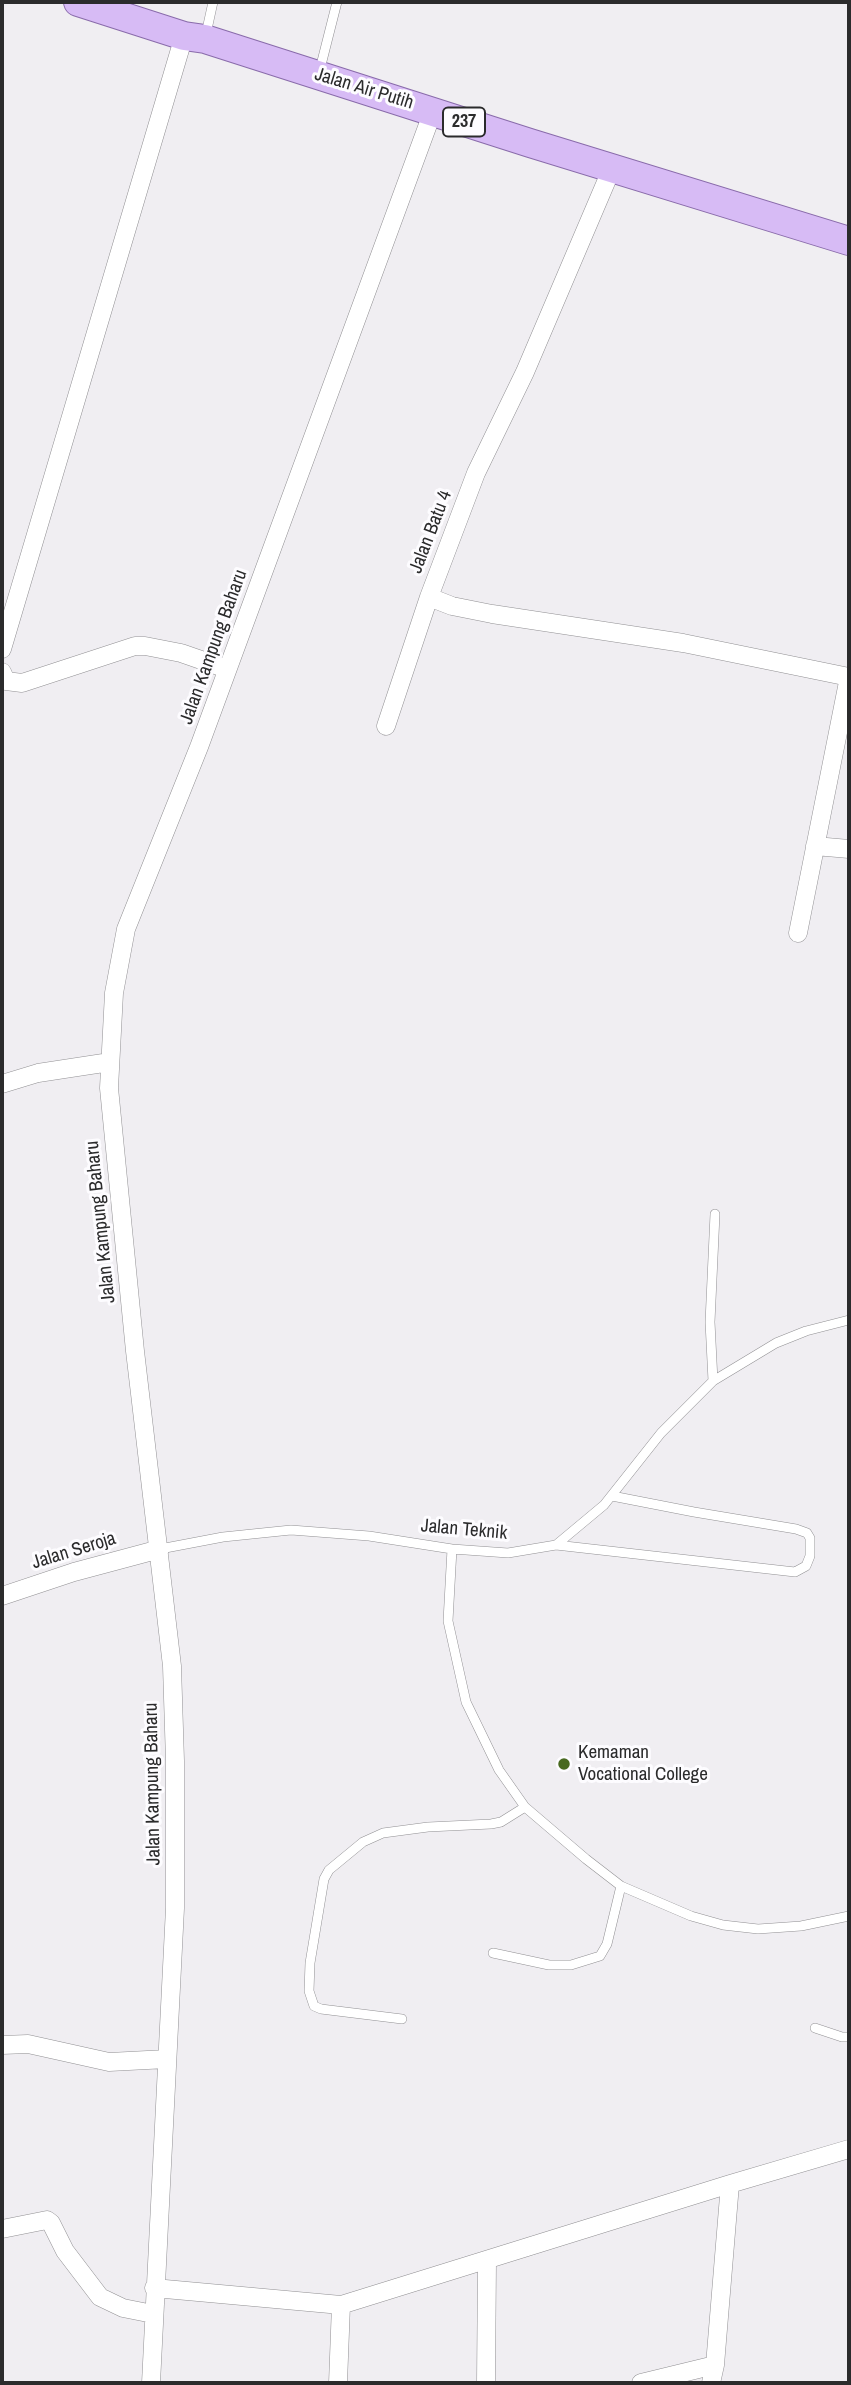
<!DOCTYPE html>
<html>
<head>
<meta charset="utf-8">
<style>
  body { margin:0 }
  #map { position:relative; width:851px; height:2385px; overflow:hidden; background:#f0eef2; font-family:"Archivo Narrow",sans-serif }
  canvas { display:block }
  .frame { position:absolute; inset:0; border:4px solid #2b2b2c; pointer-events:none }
</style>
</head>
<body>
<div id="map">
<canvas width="851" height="2385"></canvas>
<div class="frame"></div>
</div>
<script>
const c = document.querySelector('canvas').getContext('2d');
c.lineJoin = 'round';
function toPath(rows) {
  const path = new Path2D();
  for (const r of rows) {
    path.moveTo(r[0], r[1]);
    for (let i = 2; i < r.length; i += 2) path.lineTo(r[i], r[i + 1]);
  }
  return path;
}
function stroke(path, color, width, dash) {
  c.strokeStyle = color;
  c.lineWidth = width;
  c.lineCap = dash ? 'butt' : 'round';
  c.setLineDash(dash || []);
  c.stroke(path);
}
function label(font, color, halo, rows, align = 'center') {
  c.font = font + ' "Archivo Narrow",sans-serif';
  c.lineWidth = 6;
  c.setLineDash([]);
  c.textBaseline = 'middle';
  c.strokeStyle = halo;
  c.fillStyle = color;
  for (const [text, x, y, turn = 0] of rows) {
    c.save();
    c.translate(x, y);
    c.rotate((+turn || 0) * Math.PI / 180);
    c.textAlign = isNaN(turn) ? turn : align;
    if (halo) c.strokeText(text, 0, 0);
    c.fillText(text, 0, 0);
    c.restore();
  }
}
const service = toPath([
  [206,34,213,2],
  [319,73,337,2],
  [713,1381,710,1322,715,1214],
  [556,1545,795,1572,806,1566,810,1556,810,1538,807,1533,796,1529,694,1512,612,1496],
  [160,1549,223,1537,291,1530,369,1536,452,1549,508,1553,556,1545,604,1505,661,1433,713,1381,776,1343,806,1331,849,1320],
  [452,1549,448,1621,466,1702,499,1770,525,1807,586,1859,621,1886,691,1916,723,1925,758,1929,801,1926,849,1916],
  [493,1953,549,1965,571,1965,600,1956,607,1944,621,1886],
  [402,2019,321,2009,314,2006,309,1991,310,1963,324,1879,329,1870,363,1842,383,1833,428,1827,491,1824,501,1822,525,1807],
  [815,2028,842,2037,849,2037]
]);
const minor = toPath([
  [612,168,525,372,476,473,429,597,452,606,492,614,683,643,849,677],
  [2,649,184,36],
  [2,672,6,681,22,683,135,646,145,646,181,653,227,669],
  [386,726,429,597],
  [815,846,849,849],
  [798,933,849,677],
  [2,1084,38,1073,110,1062],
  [2,1596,74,1572,160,1549],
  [2,2045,28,2044,109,2062,167,2059],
  [2,2229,47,2220,51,2223,65,2251,100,2297,123,2308,153,2314],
  [154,2288,341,2305,730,2184,849,2149],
  [151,2383,175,1908,175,1761,172,1666,135,1351,109,1088,114,993,126,929,199,747,433,111],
  [338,2383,341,2305],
  [486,2383,487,2261],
  [641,2383,715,2365],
  [711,2383,715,2365,730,2184]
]);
const primary = toPath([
  [78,2,184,36,205,39,530,143,849,241]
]);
stroke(service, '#919093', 10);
stroke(minor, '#919093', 19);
stroke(primary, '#896baa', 30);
stroke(service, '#fff', 9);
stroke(minor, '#fff', 18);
stroke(primary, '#d7bbf5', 28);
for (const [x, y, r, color] of [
  [564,1764,7,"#486920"]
]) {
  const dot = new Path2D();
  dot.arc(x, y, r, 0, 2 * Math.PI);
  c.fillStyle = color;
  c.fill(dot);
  stroke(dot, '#fdfcff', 2.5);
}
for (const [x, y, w] of [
  [464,122,42]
]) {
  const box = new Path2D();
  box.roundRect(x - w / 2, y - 14.5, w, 29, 5);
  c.fillStyle = '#fdfcff';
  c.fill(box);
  stroke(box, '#2b2b2c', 2);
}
label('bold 18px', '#2b2b2c', null, [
  ["237",464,122]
]);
label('19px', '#2b2b2c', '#fdfcff', [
  ["Jalan Air Putih",364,89,17],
  ["Jalan Batu 4",431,532,-69],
  ["Jalan Kampung Baharu",214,647,-70],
  ["Jalan Kampung Baharu",101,1222,-96],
  ["Jalan Teknik",464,1530,5],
  ["Jalan Seroja",74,1551,-17],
  ["Jalan Kampung Baharu",153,1784,-91]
]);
label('19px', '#2b2b2c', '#fdfcff', [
  ["Kemaman",578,1753],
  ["Vocational College",578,1775]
], 'left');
</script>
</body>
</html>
